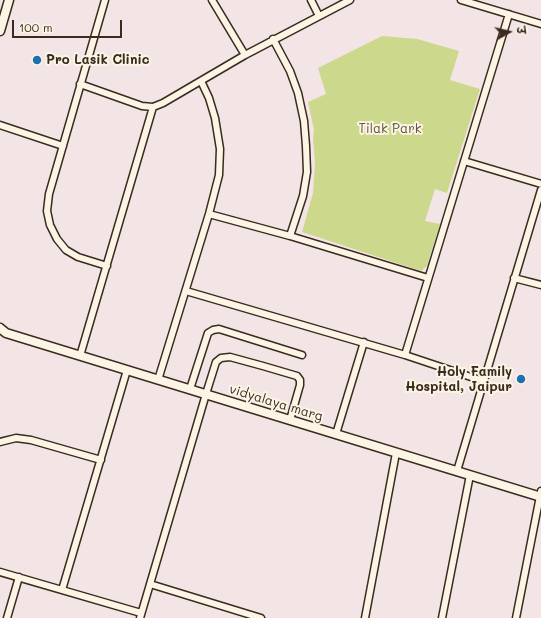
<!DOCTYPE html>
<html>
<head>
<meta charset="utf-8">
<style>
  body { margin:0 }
  #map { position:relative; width:541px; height:618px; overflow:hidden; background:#f3e4e6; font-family:Mali,"Playpen Sans Deva",sans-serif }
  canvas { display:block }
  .north { position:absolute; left:489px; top:12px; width:40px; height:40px; -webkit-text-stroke:3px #fcf5e5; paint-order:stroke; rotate:82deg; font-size:11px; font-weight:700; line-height:16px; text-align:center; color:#3b2a1e }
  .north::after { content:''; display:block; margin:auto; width:14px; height:18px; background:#3b2a1e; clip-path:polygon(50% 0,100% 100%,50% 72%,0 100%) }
  .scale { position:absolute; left:12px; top:20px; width:110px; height:18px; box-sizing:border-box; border:2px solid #3b2a1e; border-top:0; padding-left:5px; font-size:12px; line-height:14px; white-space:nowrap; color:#3b2a1e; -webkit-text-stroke:3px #fcf5e5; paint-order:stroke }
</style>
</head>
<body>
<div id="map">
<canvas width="541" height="618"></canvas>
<div class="north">उ</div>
<div class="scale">100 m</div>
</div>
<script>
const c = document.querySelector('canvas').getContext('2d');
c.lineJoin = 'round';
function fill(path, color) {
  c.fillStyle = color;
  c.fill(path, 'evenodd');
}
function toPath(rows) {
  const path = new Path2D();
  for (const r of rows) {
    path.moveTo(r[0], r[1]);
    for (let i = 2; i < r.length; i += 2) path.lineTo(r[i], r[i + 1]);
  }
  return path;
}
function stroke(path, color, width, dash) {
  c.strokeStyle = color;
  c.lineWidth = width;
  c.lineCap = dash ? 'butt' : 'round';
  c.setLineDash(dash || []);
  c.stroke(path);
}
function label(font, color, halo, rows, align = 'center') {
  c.font = font + ' Mali,sans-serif';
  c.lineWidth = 4;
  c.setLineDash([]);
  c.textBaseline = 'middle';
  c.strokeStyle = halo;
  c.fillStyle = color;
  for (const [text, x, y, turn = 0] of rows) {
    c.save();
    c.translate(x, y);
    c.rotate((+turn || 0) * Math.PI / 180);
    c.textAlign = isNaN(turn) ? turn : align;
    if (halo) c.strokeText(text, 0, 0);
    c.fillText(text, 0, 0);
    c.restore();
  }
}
fill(toPath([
  [382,36,417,39,459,51,450,80,480,89,447,193,435,189,425,221,440,224,427,266,421,271,302,232,313,193,315,162,313,139,314,130,308,102,326,94,318,68]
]), '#ccd98d');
const street = toPath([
  [105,0,49,194,47,211,50,225,57,239,66,250,78,257,107,266],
  [212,0,245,55],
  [311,0,319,16],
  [461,0,541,24],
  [273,39,290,71,298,93,304,121,306,146,307,172,303,196,290,236],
  [80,84,142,106,153,107,163,103,245,55,350,0],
  [0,125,63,146],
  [464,161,541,184],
  [209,214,290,236,428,278],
  [514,278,541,285],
  [186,291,405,355,483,381],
  [405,355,509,14],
  [80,356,153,107],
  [158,380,209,214,219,175,220,149,215,118,209,98,201,81],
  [190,389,208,333,213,330,219,329,302,355],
  [336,434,364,342],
  [0,442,16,438,31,440,101,460],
  [457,471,541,190],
  [0,572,141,613],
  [150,584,261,618],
  [62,590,127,370],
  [7,618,19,577],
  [140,618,206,394,216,362,221,358,230,357,263,366,297,376,300,380,300,385,290,420],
  [365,618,396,453],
  [442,618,470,475],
  [516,618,541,491]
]);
const secondary = toPath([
  [0,31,9,0],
  [0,328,6,333,541,497]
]);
stroke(street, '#3b2a1e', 9);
stroke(secondary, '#3b2a1e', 11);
stroke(street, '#fcf5e5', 6);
stroke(secondary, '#fcf5e5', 8);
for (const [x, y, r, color] of [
  [37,60,5,"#1f6fb2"],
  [521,379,5,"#1f6fb2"]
]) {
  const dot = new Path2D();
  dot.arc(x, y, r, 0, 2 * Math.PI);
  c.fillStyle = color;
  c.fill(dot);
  stroke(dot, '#fcf5e5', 1.5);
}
label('bold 13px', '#3b2a1e', '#fcf5e5', [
  ["Pro Lasik Clinic",46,60],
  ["Holy Family",512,372,"right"],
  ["Hospital, Jaipur",512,387,"right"]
], 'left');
label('13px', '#5f563a', '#fcf5e5', [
  ["Tilak Park",390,129]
]);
label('13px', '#3b2a1e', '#fcf5e5', [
  ["vidyalaya marg",276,403,17]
]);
</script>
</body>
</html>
